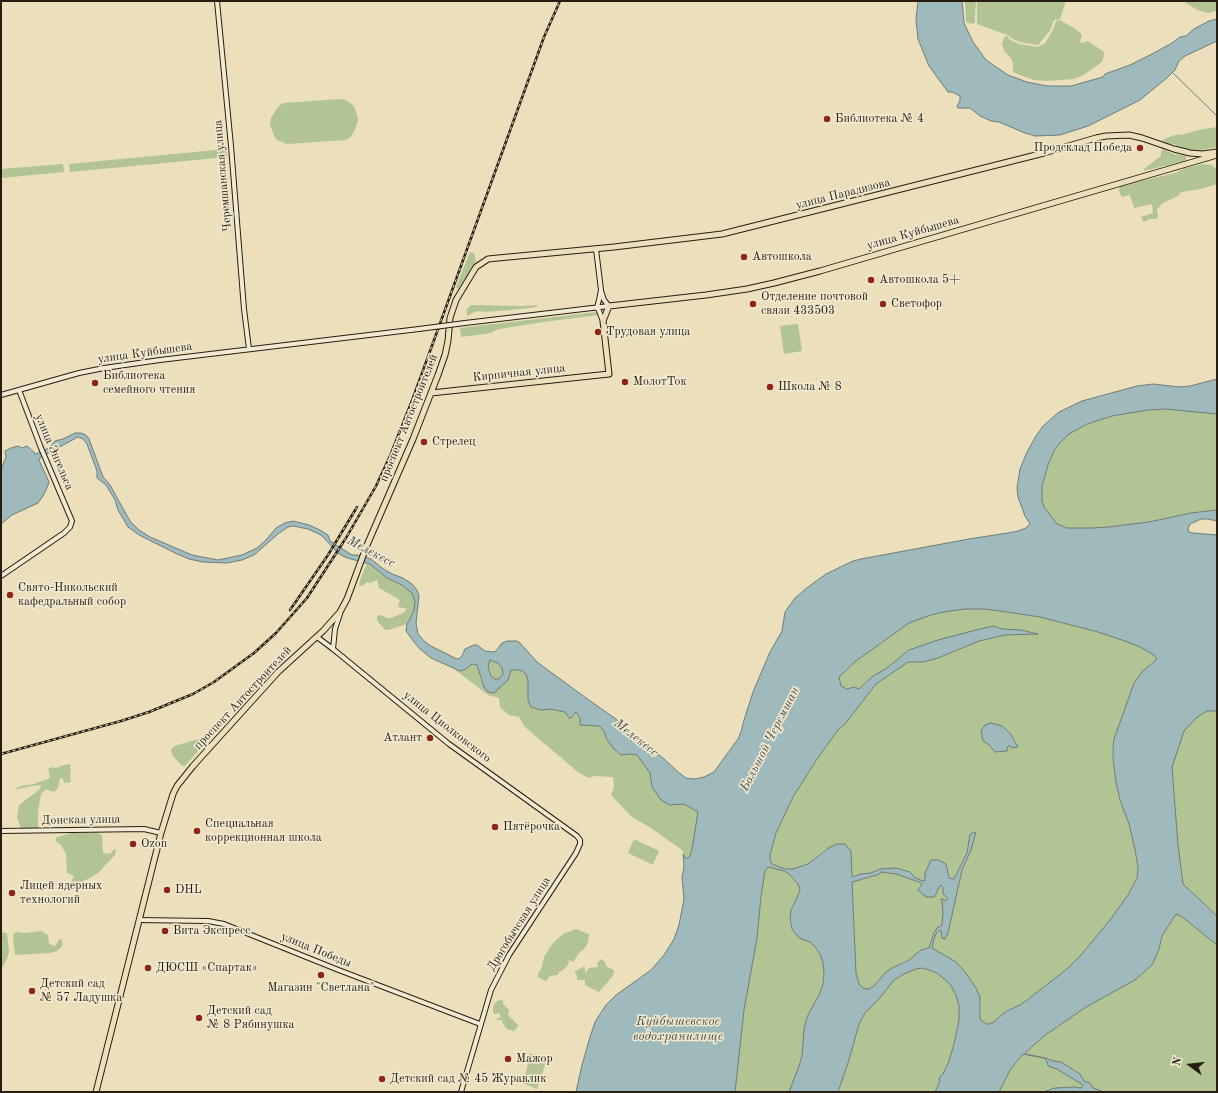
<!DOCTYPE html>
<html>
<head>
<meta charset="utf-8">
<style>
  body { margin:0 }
  #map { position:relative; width:1218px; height:1093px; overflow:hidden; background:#ebe0bb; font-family:"Old Standard TT",serif }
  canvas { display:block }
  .frame { position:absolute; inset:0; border:2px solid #281d11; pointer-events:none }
  .north { position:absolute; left:1170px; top:1045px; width:40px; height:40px; -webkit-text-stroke:3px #f2ebd3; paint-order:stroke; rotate:285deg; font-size:11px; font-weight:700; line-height:16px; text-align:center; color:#281d11 }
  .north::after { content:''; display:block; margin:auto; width:14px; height:18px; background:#281d11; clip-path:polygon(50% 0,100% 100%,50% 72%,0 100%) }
</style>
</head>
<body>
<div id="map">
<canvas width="1218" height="1093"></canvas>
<div class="frame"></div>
<div class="north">N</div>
</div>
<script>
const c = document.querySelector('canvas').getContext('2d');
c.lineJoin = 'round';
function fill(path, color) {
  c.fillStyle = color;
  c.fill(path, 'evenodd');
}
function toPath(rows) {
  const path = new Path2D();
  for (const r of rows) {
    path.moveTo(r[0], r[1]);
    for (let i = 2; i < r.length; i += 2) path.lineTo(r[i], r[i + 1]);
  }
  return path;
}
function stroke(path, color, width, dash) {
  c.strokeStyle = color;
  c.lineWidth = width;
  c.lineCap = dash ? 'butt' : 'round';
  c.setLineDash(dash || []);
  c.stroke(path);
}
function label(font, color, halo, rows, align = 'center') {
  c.font = font + ' "Old Standard TT",serif';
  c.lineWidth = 3;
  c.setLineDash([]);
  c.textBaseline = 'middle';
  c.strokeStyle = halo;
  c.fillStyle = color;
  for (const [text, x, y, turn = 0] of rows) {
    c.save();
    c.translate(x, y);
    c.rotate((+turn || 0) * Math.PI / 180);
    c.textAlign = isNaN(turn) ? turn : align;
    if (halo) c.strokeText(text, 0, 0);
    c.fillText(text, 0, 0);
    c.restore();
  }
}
fill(toPath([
  [965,1,976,1,975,15,975,23,972,24,966,22],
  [979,1,1066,1,1060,19,1054,20,1050,31,1038,45,1020,42,1013,39,1007,35,977,24,977,3],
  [1183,1,1217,1,1217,9,1215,11,1209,13,1197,10],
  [1060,20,1077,30,1082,35,1080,42,1082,43,1088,41,1104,52,1104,55,1102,62,1082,76,1074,79,1061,80,1047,81,1034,80,1020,75,1013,72,1013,62,1010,57,1004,51,1002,43,1004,37,1007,36,1010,40,1019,44,1038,47,1045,43,1053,30,1056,21],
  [340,99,346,100,354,106,357,115,358,120,355,130,350,138,345,140,287,144,277,140,274,136,270,124,271,118,277,108,280,105,284,103],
  [1217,127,1217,147,1212,148,1199,151,1186,150,1174,144,1169,145,1163,143,1163,140,1167,138,1178,134,1182,135,1188,133,1198,130],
  [226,149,227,157,70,172,69,164],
  [1163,149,1174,154,1186,156,1186,160,1184,161,1144,171,1144,169,1161,156,1161,152],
  [63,164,64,172,1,178,1,169],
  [1202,164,1212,165,1216,169,1217,184,1201,189,1181,192,1178,196,1163,203,1157,209,1158,217,1156,219,1149,219,1144,222,1143,221,1141,217,1153,213,1152,204,1134,208,1130,195,1122,197,1119,191,1120,186,1175,173,1183,169],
  [470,252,474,253,476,261,458,289,456,287],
  [471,305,521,306,537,305,537,307,521,309,486,312,477,311,467,316,467,309],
  [597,312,599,315,543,322,505,328,496,330,491,333,461,337,460,328],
  [798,324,802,351,784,354,780,326],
  [1165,409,1217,414,1217,510,1191,513,1149,522,1099,528,1067,528,1057,524,1044,507,1042,500,1042,493,1044,476,1048,465,1055,449,1059,444,1069,434,1087,424,1097,421,1112,416,1138,411],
  [367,563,370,564,387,578,402,585,412,593,415,601,414,610,409,621,407,624,388,630,385,630,378,622,377,619,377,616,381,615,387,618,391,618,403,613,407,609,404,608,398,607,400,600,379,588,377,580,370,583,367,582,362,586,359,585,360,581],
  [965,609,985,609,1014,613,1040,617,1098,632,1125,641,1140,647,1154,655,1156,658,1156,660,1142,672,1134,683,1114,739,1113,746,1112,752,1116,782,1120,800,1129,824,1135,850,1138,867,1137,877,1128,895,1110,920,1082,954,1067,969,1027,1000,1020,1005,1005,1012,994,1022,989,1024,986,1024,981,1020,980,1018,981,1003,956,962,932,948,934,939,937,932,941,930,942,938,948,933,962,870,971,850,969,841,967,853,954,879,949,878,946,864,939,860,931,860,925,873,925,881,922,881,915,878,910,872,880,869,871,873,861,874,852,878,851,851,825,850,808,864,793,869,785,869,772,864,770,860,770,855,776,833,793,797,817,759,838,730,845,724,876,684,908,661,923,662,938,658,979,641,1005,635,1037,634,1021,630,1002,629,993,626,909,650,887,668,873,676,859,689,854,687,847,689,841,686,839,677,856,661,909,623,931,615,942,612],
  [991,723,1002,726,1011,734,1017,743,1008,746,991,748,988,744,983,741,982,731],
  [490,660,498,663,502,668,503,674,499,679,494,679,491,676,488,667],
  [472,664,478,665,481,680,488,692,511,670,520,670,526,674,528,681,528,700,541,709,550,709,565,712,570,718,576,712,580,718,580,725,599,726,604,731,606,738,613,748,621,755,631,754,637,755,650,773,652,787,670,805,684,804,699,812,692,849,690,856,686,860,682,850,651,828,632,817,611,795,614,787,613,777,594,776,589,778,579,773,525,727,519,717,509,715,500,707,499,698,488,695,454,669,460,671,466,669],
  [1207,711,1217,711,1217,916,1183,884,1178,845,1172,767,1184,731,1196,718],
  [199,739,202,740,204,741,203,745,185,766,181,765,172,755,171,750,174,746],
  [70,764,71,771,70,776,71,782,64,783,63,779,60,778,58,788,54,792,46,789,41,794,38,812,38,829,21,829,17,818,19,805,40,789,41,785,32,786,13,790,21,786,34,784,48,779,50,777,48,769,53,767,56,768,64,765],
  [72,833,98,833,102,836,103,853,107,854,111,853,114,849,116,850,115,855,98,873,90,878,73,886,71,883,74,876,67,873,66,854,61,845,56,841,56,838,58,837],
  [634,839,659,851,653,865,628,853],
  [769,867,784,871,789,874,798,884,800,889,799,893,792,906,790,918,792,929,799,938,810,942,820,954,823,963,824,973,823,984,819,995,807,1017,804,1029,802,1056,799,1066,789,1092,735,1092,738,1053,746,996,757,938,761,896,765,871,767,868],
  [882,872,896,874,919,882,922,884,918,888,926,897,934,896,936,894,939,887,941,885,948,899,945,901,942,901,943,913,942,924,934,933,929,948,921,950,909,960,902,962,874,986,869,989,866,989,863,988,859,984,856,973,852,882,877,875],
  [1176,914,1181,916,1217,945,1217,1092,1104,1092,1093,1088,1090,1083,1084,1081,1080,1074,1057,1061,1053,1061,1042,1057,1025,1053,1044,1036,1086,1007,1135,980,1152,965,1159,949,1162,936],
  [576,929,589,934,588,943,584,949,579,953,573,962,569,960,568,965,562,971,559,972,558,975,550,976,546,981,538,977,538,973,541,970,544,957,553,943,563,934],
  [41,931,48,935,49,944,55,946,60,939,62,940,62,946,57,951,50,953,15,955,13,937,14,934,16,932,26,933],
  [1,932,7,933,9,952,7,959,1,970],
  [601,959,605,962,607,967,614,970,613,976,599,992,585,985,585,980,577,980,577,975,574,972,583,967,585,967,585,973,589,968,598,967,597,963],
  [923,968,937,973,950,984,956,995,959,1006,959,1020,954,1044,949,1061,943,1074,939,1078,940,1081,935,1092,838,1092,849,1060,859,1023,865,1013,894,980,904,974,916,969],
  [501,1000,503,1001,503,1004,509,1010,508,1015,518,1025,518,1026,514,1031,507,1029,503,1024,502,1020,498,1020,496,1019,501,1017,499,1013,494,1014,493,1012,493,1006,497,1001],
  [529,1053,547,1059,537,1089,522,1083,527,1069],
  [1023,1054,1044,1058,1047,1061,1048,1066,1057,1069,1083,1085,1081,1088,1073,1087,1050,1089,1043,1092,999,1092,1010,1070]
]), '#b2c394');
const water = toPath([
  [918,1,962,1,964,23,973,42,986,60,1008,75,1027,82,1047,86,1071,86,1103,77,1105,74,1130,65,1152,54,1172,43,1180,37,1186,36,1194,29,1209,21,1217,19,1217,41,1185,56,1179,61,1175,70,1168,77,1140,100,1088,126,1060,135,1035,136,1025,133,999,122,991,121,980,116,970,108,958,108,957,106,960,101,960,96,952,92,948,92,929,66,918,39,916,20,918,1],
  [1217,379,1217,414,1165,409,1148,410,1112,416,1087,424,1069,434,1059,444,1055,449,1048,465,1042,486,1042,500,1044,507,1057,524,1067,528,1092,528,1108,527,1149,522,1191,513,1217,510,1217,521,1208,519,1201,519,1190,524,1188,529,1189,532,1193,533,1217,535,1217,711,1207,711,1196,718,1184,731,1172,767,1178,845,1183,884,1217,916,1217,945,1181,916,1176,914,1162,936,1159,949,1152,965,1135,980,1086,1007,1044,1036,1025,1053,1026,1054,1045,1058,1053,1061,1061,1062,1080,1074,1084,1081,1090,1083,1093,1088,1104,1092,1043,1092,1055,1088,1073,1087,1081,1088,1083,1085,1057,1069,1048,1066,1047,1061,1044,1058,1023,1054,1010,1070,999,1092,935,1092,940,1081,939,1078,943,1074,949,1061,954,1044,959,1020,959,1006,956,995,950,984,937,973,923,968,916,969,904,974,894,980,878,1000,865,1013,859,1024,849,1060,838,1092,789,1092,799,1066,802,1056,804,1029,807,1017,819,995,823,984,824,973,823,963,820,954,815,947,810,942,799,938,792,929,790,918,791,910,799,893,800,889,798,884,789,874,784,871,769,867,767,868,765,871,761,896,757,938,744,1010,735,1092,576,1092,582,1065,590,1037,595,1022,602,1011,606,1005,616,995,651,970,664,955,674,939,679,925,684,899,682,878,684,866,683,854,686,859,690,856,692,849,698,812,684,804,670,805,661,800,652,787,650,773,637,755,631,754,621,755,613,748,606,738,604,731,599,726,580,725,580,718,576,712,570,719,565,712,550,709,541,710,531,707,528,700,528,681,526,674,520,670,511,670,508,680,494,693,488,692,484,687,477,665,472,664,466,669,460,671,431,658,420,649,414,642,406,631,407,624,409,621,414,610,415,601,412,593,402,585,387,578,370,564,347,558,339,554,321,535,308,529,293,526,288,527,278,534,254,555,242,560,227,563,203,562,189,559,175,553,139,535,128,527,118,510,115,500,106,485,97,478,97,471,87,444,83,439,78,437,41,457,39,460,49,482,47,488,43,496,38,503,12,515,1,524,1,474,2,467,6,457,5,451,11,448,18,446,22,448,27,446,36,454,49,448,55,441,63,439,75,433,81,433,86,435,89,439,103,477,110,485,130,521,139,530,150,537,192,555,218,560,242,555,257,548,267,539,276,528,285,523,293,521,309,525,320,530,328,535,330,541,352,555,358,555,371,559,382,568,392,574,403,578,412,584,417,590,419,596,416,623,418,634,425,642,431,646,457,659,460,658,462,656,465,649,474,645,477,645,485,651,493,652,496,651,502,643,507,641,517,641,520,643,537,662,586,698,616,719,623,727,636,739,663,758,678,772,686,778,695,779,704,777,714,772,738,739,741,732,744,720,753,692,770,652,782,631,785,612,795,598,808,587,826,574,853,561,861,559,969,539,1008,533,1018,531,1026,528,1030,524,1025,516,1018,497,1017,488,1020,469,1027,452,1036,436,1043,426,1059,412,1082,401,1137,386,1153,384,1180,387,1190,386,1217,379],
  [965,609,985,609,1014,613,1040,617,1098,632,1125,641,1140,647,1154,655,1156,658,1156,660,1142,672,1134,683,1114,739,1113,746,1113,759,1116,782,1120,800,1129,824,1135,850,1138,867,1137,878,1128,895,1110,920,1082,954,1067,969,1027,1000,1020,1005,1005,1012,994,1022,989,1024,986,1024,981,1020,980,1018,980,997,976,988,965,972,956,962,932,948,934,939,937,932,941,930,942,938,945,939,948,933,962,870,971,850,976,832,970,834,967,853,954,879,949,878,946,864,939,860,931,860,925,873,925,881,923,881,915,878,910,872,896,868,880,869,871,873,861,874,852,877,851,851,845,844,837,844,830,847,808,864,793,869,785,869,772,864,770,860,770,855,776,833,793,797,817,759,838,730,845,724,876,684,908,662,923,662,938,658,979,641,1005,635,1038,634,1021,630,1002,629,993,626,976,630,938,640,909,650,887,668,873,676,859,689,854,687,847,689,841,686,839,677,856,661,909,623,931,615,943,612,965,609],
  [490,660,498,663,502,668,503,674,499,679,494,679,491,676,488,667,490,660],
  [882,872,896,874,919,882,922,884,918,890,926,897,934,897,936,894,939,887,941,885,943,888,943,894,948,899,945,901,943,899,941,899,942,901,943,913,942,924,941,926,937,928,934,933,929,948,921,950,909,960,892,968,886,972,874,986,869,989,866,989,863,988,859,984,856,973,852,882,877,875,882,872],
  [991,723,1002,726,1011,734,1018,747,1012,748,1010,746,1008,746,1007,751,995,752,988,744,983,741,981,731,985,725,991,723]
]);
fill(water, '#9fbabc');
stroke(water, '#6f7b78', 1);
stroke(toPath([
  [1173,73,1217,116]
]), '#6f7b78', 1);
const secondary = toPath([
  [217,1,231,146,244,309,249,349],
  [596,249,601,290,599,300,597,307],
  [601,291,604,300,609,306],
  [597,307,599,311,603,321],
  [465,323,609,306],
  [1,395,79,373,104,368,160,360,419,329],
  [1,576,64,533,70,527,72,521,41,448,19,390],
  [317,637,333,649,449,744,577,836,580,840,580,844,576,853,509,955,491,990,461,1092],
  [333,649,335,629,340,614],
  [1,831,144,829,161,833],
  [139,920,208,921,224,924,336,969,480,1024]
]);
const highway = toPath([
  [431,393,609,374,603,321,609,306,706,295,747,289,774,283,820,271,1217,155],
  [96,1092,161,833,173,794,177,786,193,766,231,724,278,672,323,631,340,612,347,599,367,545,413,439,438,375,445,355,448,341,450,318,456,300,476,267,488,259,498,258,614,247,722,234,1044,153,1096,138,1106,136,1129,135,1142,138,1174,149,1190,153,1203,154,1217,152]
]);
stroke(secondary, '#281d11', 6);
stroke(highway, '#281d11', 7);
stroke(secondary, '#f2ebd3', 4);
stroke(highway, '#ebe0bb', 5);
const rail = toPath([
  [290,610,328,555,357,507],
  [1,754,121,721,149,712,193,694,214,682,254,653,276,633,307,598,346,538,376,486,390,456,413,398,544,37,560,1]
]);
stroke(rail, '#281d11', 2.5);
stroke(rail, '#f2ebd3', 1, [3]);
const secondaryBridge = toPath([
  [419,329,465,323]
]);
stroke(secondaryBridge, '#281d11', 6, []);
stroke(secondaryBridge, '#f2ebd3', 4);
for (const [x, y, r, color] of [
  [827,119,4,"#8f2418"],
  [1140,148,4,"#8f2418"],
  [744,257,4,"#8f2418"],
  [871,280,4,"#8f2418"],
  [753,304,4,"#8f2418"],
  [883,304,4,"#8f2418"],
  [598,332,4,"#8f2418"],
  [625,382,4,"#8f2418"],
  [95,383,4,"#8f2418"],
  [770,387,4,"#8f2418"],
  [424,442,4,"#8f2418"],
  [10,595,4,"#8f2418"],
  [430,738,4,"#8f2418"],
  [495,827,4,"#8f2418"],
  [197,831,4,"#8f2418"],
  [133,844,4,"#8f2418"],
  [167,890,4,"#8f2418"],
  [12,893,4,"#8f2418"],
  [165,931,4,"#8f2418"],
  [148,968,4,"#8f2418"],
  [321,975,4,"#8f2418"],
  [32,991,4,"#8f2418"],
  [199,1018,4,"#8f2418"],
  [508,1059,4,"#8f2418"],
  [382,1079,4,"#8f2418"]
]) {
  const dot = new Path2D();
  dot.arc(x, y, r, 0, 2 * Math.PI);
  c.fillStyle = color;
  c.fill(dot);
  stroke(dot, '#f2ebd3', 1.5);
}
label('12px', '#281d11', '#f2ebd3', [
  ["Библиотека № 4",835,119],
  ["Продсклад Победа",1132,148,"right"],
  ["Автошкола",752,257],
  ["Автошкола 5+",879,280],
  ["Отделение почтовой",761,297],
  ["связи 433503",761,311],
  ["Светофор",891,304],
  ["Трудовая улица",606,332],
  ["Библиотека",103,376],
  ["семейного чтения",103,390],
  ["МолотТок",633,382],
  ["Школа № 8",778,387],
  ["Стрелец",432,442],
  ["Свято-Никольский",18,588],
  ["кафедральный собор",18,602],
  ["Атлант",422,738,"right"],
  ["Специальная",205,824],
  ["коррекционная школа",205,838],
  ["Пятёрочка",503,827],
  ["Ozon",141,844],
  ["Лицей ядерных",20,886],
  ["технологий",20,900],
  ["DHL",175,890],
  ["Вита Экспресс",173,931],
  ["ДЮСШ «Спартак»",156,968],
  ["Детский сад",40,984],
  ["№ 57 Ладушка",40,998],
  ["Магазин \"Светлана\"",321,988,"center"],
  ["Детский сад",207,1011],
  ["№ 8 Рябинушка",207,1025],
  ["Мажор",516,1059],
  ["Детский сад № 45 Журавлик",390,1079]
], 'left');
label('12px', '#281d11', '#f2ebd3', [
  ["Черемшанская улица",223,176,-95],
  ["улица Парадизова",843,194,-14],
  ["улица Куйбышева",913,233,-16],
  ["улица Куйбышева",145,353,-8],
  ["Кирпичная улица",519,373,-6],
  ["проспект Автостроителей",409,418,-68],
  ["улица Энгельса",54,452,67],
  ["проспект Автостроителей",243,698,-47],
  ["улица Циолковского",447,727,38],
  ["Донская улица",81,820,-1],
  ["Дрогобычская улица",519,924,-58],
  ["улица Победы",316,950,22]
]);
label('italic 13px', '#4c4c44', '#f2ebd3', [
  ["Мелекесс",371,552,28],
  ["Мелекесс",636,738,38],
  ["Большой Черемшан",770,739,-63],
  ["Куйбышевское",678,1022],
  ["водохранилище",678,1037]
]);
</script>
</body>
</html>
